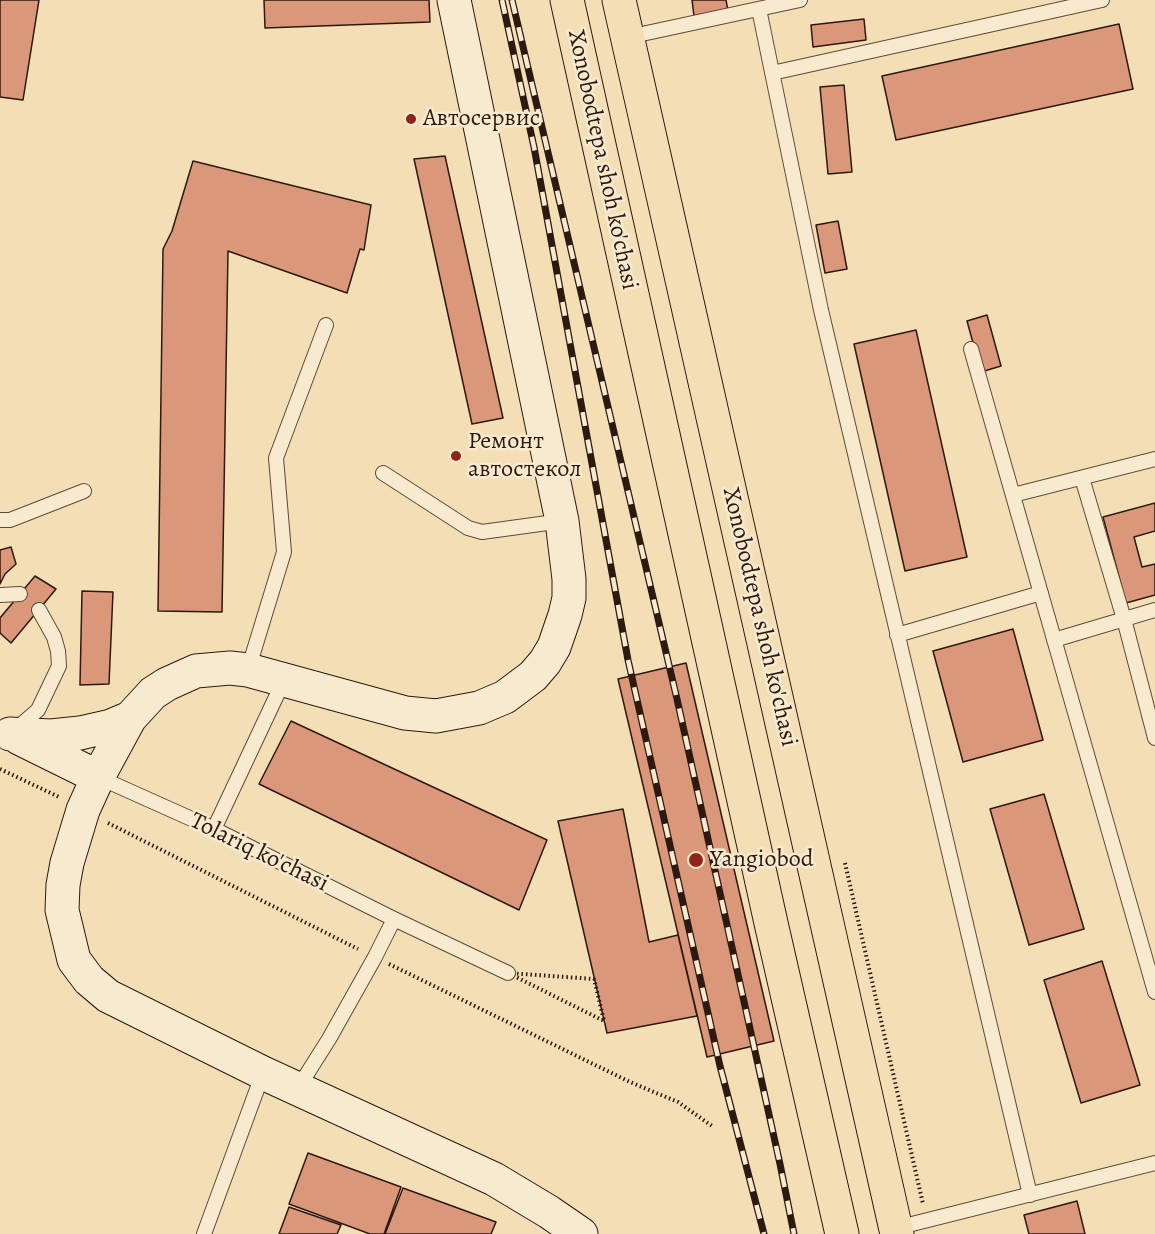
<!DOCTYPE html>
<html>
<head>
<meta charset="utf-8">
<style>
  body { margin:0 }
  canvas { display:block; background:#f4deb5 }
</style>
</head>
<body>
<canvas width="1155" height="1234"></canvas>
<script>
const c = document.querySelector('canvas').getContext('2d');
c.lineJoin = 'round';
function fill(path, color) {
  c.fillStyle = color;
  c.fill(path, 'evenodd');
}
function toPath(rows) {
  const path = new Path2D();
  for (const r of rows) {
    path.moveTo(r[0], r[1]);
    for (let i = 2; i < r.length; i += 2) path.lineTo(r[i], r[i + 1]);
  }
  return path;
}
function stroke(path, color, width, dash) {
  c.strokeStyle = color;
  c.lineWidth = width;
  c.lineCap = dash ? 'butt' : 'round';
  c.setLineDash(dash || []);
  c.stroke(path);
}
function label(font, color, halo, rows, align = 'center') {
  c.font = font + ' Alegreya,serif';
  c.lineWidth = 5;
  c.setLineDash([]);
  c.textBaseline = 'middle';
  c.strokeStyle = halo;
  c.fillStyle = color;
  for (const [text, x, y, turn = 0] of rows) {
    c.save();
    c.translate(x, y);
    c.rotate((+turn || 0) * Math.PI / 180);
    c.textAlign = isNaN(turn) ? turn : align;
    if (halo) c.strokeText(text, 0, 0);
    c.fillText(text, 0, 0);
    c.restore();
  }
}
const building = toPath([
  [0,0,39,0,23,100,0,97,0,0],
  [264,0,429,0,430,22,265,28,264,0],
  [692,0,726,0,728,11,694,16,692,0],
  [864,19,866,40,813,47,811,25,864,19],
  [1119,24,1133,89,896,140,882,76,1119,24],
  [844,85,852,172,828,174,820,87,844,85],
  [445,156,503,418,472,424,414,159,445,156],
  [193,161,371,205,364,250,360,249,347,293,228,251,222,612,158,611,163,249,172,231,193,161],
  [838,221,847,269,825,273,816,225,838,221],
  [987,315,1001,366,981,372,967,321,987,315],
  [916,330,967,557,905,571,854,344,916,330],
  [1155,503,1155,531,1134,537,1142,567,1155,564,1155,595,1126,603,1103,517,1155,503],
  [11,547,16,564,5,574,0,584,0,550,11,547],
  [35,576,56,589,11,643,0,633,0,618,35,576],
  [82,591,113,592,109,684,80,685,82,591],
  [1013,629,1043,740,963,762,933,651,1013,629],
  [686,663,774,1041,707,1057,618,679,686,663],
  [291,721,547,840,519,910,259,784,291,721],
  [1044,794,1084,929,1029,945,990,809,1044,794],
  [623,809,649,942,678,935,697,1016,607,1033,558,821,623,809],
  [1102,961,1140,1085,1081,1103,1044,980,1102,961],
  [308,1153,401,1187,384,1234,370,1234,289,1204,308,1153],
  [403,1188,496,1222,491,1234,385,1234,403,1188],
  [1077,1201,1085,1234,1029,1234,1024,1215,1077,1201],
  [289,1207,341,1225,337,1234,279,1234,289,1207]
]);
fill(building, '#da977a');
stroke(building, '#2d1910', 1.5);
const lane = toPath([
  [759,9,821,310,1030,1195],
  [628,37,800,0],
  [772,73,1102,0],
  [971,349,1155,992],
  [383,473,468,528,482,532,562,521],
  [1082,478,1124,619,1155,738],
  [1013,495,1155,459],
  [0,520,10,520,84,491],
  [0,595,20,594],
  [897,635,1041,593],
  [1054,640,1155,610],
  [248,670,284,552,276,458,326,325],
  [16,729,38,710,59,666,58,651,54,637,39,610],
  [98,777,214,829,394,919,508,973],
  [214,829,284,680],
  [298,1088,329,1039,375,957,394,919],
  [896,1228,1155,1163],
  [204,1234,263,1073]
]);
const secondary = toPath([
  [454,0,562,521,569,579,569,598,565,615,554,647,545,662,533,676,505,697,479,708,436,716,405,713,248,670,230,668,196,671,167,684,153,693,130,718,98,777,83,810,67,863,63,885,62,910,74,960,89,980,108,996,263,1073,494,1179,549,1212,581,1234],
  [10,734,51,736,80,733,111,726,130,718],
  [19,738,98,777]
]);
const highway = toPath([
  [567,0,771,923,842,1234],
  [619,0,897,1234]
]);
stroke(lane, '#5f4a39', 16);
stroke(secondary, '#2d1910', 35);
stroke(highway, '#2d1910', 35);
stroke(toPath([
  [0,769,59,797],
  [108,823,358,949],
  [845,863,923,1204],
  [389,964,630,1082,678,1102,712,1126],
  [508,973,594,979,604,1021,508,973]
]), '#2d1910', 4, [1.5, 3]);
stroke(lane, '#f8eacf', 14);
stroke(secondary, '#f8eacf', 33);
stroke(highway, '#f4deb5', 33);
const rail = toPath([
  [502,0,534,147,628,660,720,1066,764,1234],
  [512,0,677,699,780,1164,794,1234]
]);
stroke(rail, '#2d1910', 7);
stroke(rail, '#f8eacf', 4.5, [14]);
for (const [x, y, r, color] of [
  [411,119,6,"#8f2418"],
  [456,456,6,"#8f2418"],
  [696,860,8,"#8f2418"]
]) {
  const dot = new Path2D();
  dot.arc(x, y, r, 0, 2 * Math.PI);
  c.fillStyle = color;
  c.fill(dot);
  stroke(dot, '#f8eacf', 2);
}
label('24px', '#2d1910', '#f8eacf', [
  ["Автосервис",423,119],
  ["Ремонт",468,442],
  ["автостекол",468,470],
  ["Yangiobod",710,860]
], 'left');
label('24px', '#2d1910', '#f8eacf', [
  ["Xonobodtepa shoh ko'chasi",602,160,78],
  ["Xonobodtepa shoh ko'chasi",759,617,77],
  ["Tolariq ko'chasi",259,853,26]
]);
</script>
</body>
</html>
